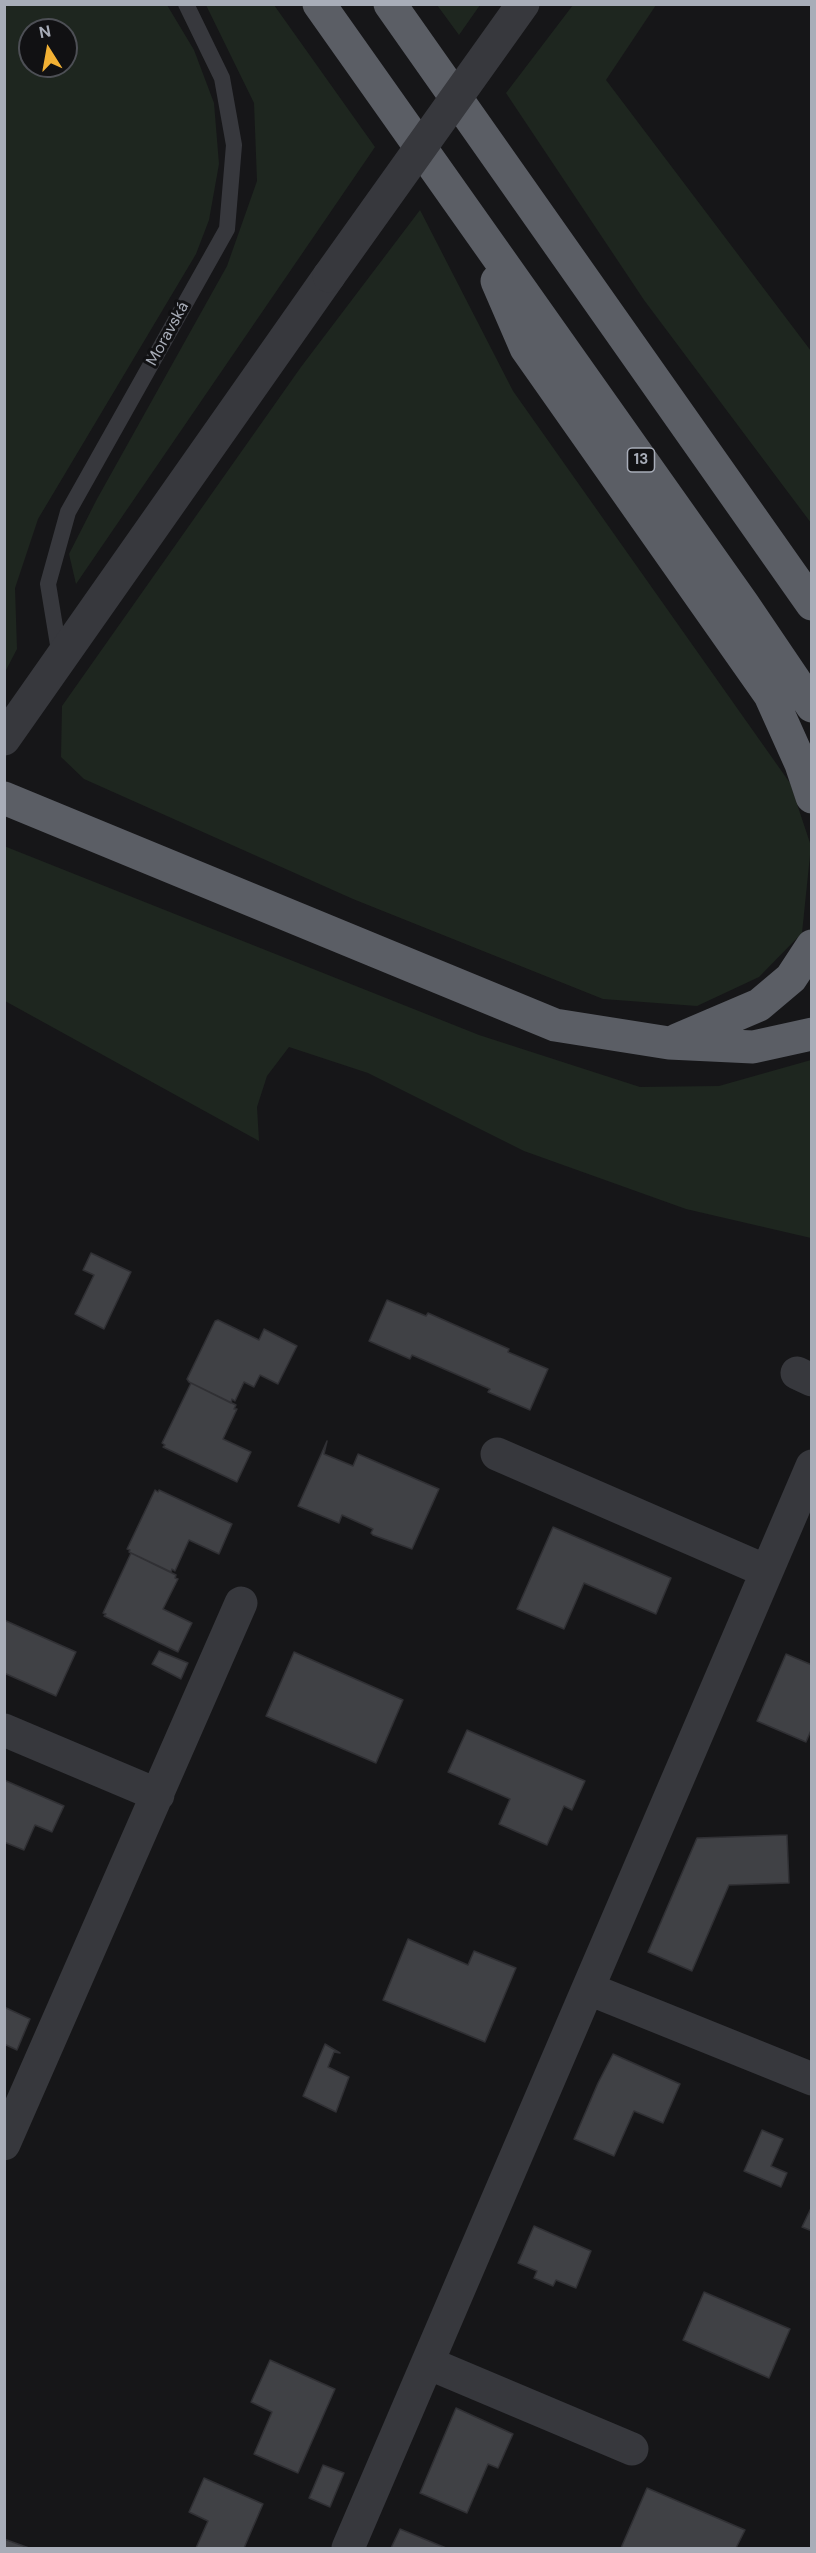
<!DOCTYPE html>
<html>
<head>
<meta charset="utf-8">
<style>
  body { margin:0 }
  #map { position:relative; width:816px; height:2553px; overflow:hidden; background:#161618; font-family:"DM Sans",sans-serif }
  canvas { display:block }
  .frame { position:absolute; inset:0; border:6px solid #a8adb8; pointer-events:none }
  .north { position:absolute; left:18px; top:18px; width:60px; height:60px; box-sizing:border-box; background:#111113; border:2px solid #4d4f55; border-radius:50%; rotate:349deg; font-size:16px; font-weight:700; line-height:24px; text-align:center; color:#a8adb8 }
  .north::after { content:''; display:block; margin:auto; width:21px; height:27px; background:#f2b134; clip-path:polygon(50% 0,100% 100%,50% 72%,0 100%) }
</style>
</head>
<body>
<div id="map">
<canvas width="816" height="2553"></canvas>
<div class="frame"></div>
<div class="north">N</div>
</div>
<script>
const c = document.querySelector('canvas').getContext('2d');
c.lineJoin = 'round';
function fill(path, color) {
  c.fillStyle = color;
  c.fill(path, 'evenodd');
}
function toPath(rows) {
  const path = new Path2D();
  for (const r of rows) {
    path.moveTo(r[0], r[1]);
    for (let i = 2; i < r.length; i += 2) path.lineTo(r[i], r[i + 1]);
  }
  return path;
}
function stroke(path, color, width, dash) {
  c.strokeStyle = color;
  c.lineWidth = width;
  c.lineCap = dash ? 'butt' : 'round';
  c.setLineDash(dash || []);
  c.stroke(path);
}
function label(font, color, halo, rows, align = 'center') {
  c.font = font + ' "DM Sans",sans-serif';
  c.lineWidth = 6;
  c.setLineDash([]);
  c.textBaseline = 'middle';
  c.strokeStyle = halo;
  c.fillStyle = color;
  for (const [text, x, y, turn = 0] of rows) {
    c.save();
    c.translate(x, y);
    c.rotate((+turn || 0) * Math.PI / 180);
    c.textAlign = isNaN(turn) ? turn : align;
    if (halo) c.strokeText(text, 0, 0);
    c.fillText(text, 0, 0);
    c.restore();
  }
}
fill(toPath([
  [5,4,167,5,194,50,214,103,219,164,209,220,196,254,38,519,15,588,17,649,5,672],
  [30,30,66,30,66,66,30,66],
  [206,5,274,5,375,147,76,584,69,554,97,499,227,266,257,181,254,103],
  [437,5,480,5,459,35],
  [573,5,656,5,606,80,811,351,811,523,644,300,506,93],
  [420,210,513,391,790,783,811,846,802,933,759,977,697,1006,603,999,353,899,84,779,61,757,62,706,301,367],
  [4,846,479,1035,640,1087,719,1086,811,1060,811,1238,686,1209,524,1151,368,1073,289,1047,267,1076,257,1107,259,1141,5,1001]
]), '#1e261f');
const building = toPath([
  [91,1253,131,1272,104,1329,75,1314,94,1275,83,1270,91,1253],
  [387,1300,426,1316,428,1313,509,1349,508,1352,548,1369,530,1410,488,1392,490,1389,412,1355,410,1359,369,1341,387,1300],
  [218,1320,259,1340,264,1329,297,1346,278,1384,260,1375,254,1387,244,1382,235,1401,232,1399,231,1403,189,1382,187,1379,215,1321,218,1320],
  [191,1383,236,1405,234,1409,237,1409,223,1439,251,1452,237,1482,163,1447,165,1445,162,1443,191,1383],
  [327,1441,324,1454,353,1466,358,1454,439,1489,412,1549,373,1535,371,1533,373,1529,342,1515,339,1523,298,1506,327,1441],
  [155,1490,158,1492,159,1490,232,1524,219,1554,189,1540,175,1571,172,1569,171,1572,129,1552,130,1550,127,1549,155,1490],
  [553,1527,671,1578,656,1614,584,1583,564,1629,517,1609,553,1527],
  [131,1553,176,1575,175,1578,178,1579,163,1609,192,1623,178,1652,104,1616,106,1614,103,1613,131,1553],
  [4,1620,76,1652,56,1696,4,1673,4,1620],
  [159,1651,188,1663,181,1679,152,1664,159,1651],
  [294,1652,403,1700,376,1763,266,1716,294,1652],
  [786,1654,812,1665,812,1728,806,1742,757,1721,786,1654],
  [467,1730,585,1781,572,1810,564,1806,547,1845,499,1824,510,1799,448,1772,467,1730],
  [4,1780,64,1806,52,1832,35,1825,24,1850,4,1842,4,1780],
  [787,1835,789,1883,729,1885,692,1971,648,1952,697,1838,787,1835],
  [408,1939,468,1965,474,1951,516,1968,485,2042,383,2000,408,1939],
  [4,2007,30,2019,17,2050,4,2044,4,2007],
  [325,2044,340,2053,334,2052,328,2067,349,2077,336,2112,303,2096,325,2044],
  [613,2054,680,2084,663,2123,634,2111,614,2156,574,2139,598,2083,613,2054],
  [762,2130,783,2139,771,2166,787,2173,781,2187,744,2171,762,2130],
  [812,2206,812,2231,802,2227,812,2206],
  [534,2226,591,2251,576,2288,556,2280,553,2286,534,2278,537,2271,518,2263,534,2226],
  [704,2292,790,2329,769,2378,683,2340,704,2292],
  [270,2360,335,2389,298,2473,254,2454,272,2412,251,2402,270,2360],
  [456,2408,513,2434,498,2468,488,2464,467,2513,420,2493,456,2408],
  [323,2465,344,2473,330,2507,309,2498,323,2465],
  [204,2478,263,2504,244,2548,196,2548,208,2521,189,2512,204,2478],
  [647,2488,745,2530,736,2548,621,2548,647,2488],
  [400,2529,446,2548,391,2548,400,2529],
  [4,2539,29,2548,4,2548,4,2539]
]);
fill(building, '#404145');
stroke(building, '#303034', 1.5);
stroke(toPath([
  [60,657,48,584,68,512,227,229,234,145,222,78,186,4]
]), '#37383d', 16);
stroke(toPath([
  [797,1373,812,1380],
  [497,1454,766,1571],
  [4,1730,158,1795],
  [589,1989,812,2079],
  [4,2144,241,1603],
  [428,2363,632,2449],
  [348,2548,812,1466]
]), '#37383d', 33);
stroke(toPath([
  [4,739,329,276]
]), '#37383d', 33);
stroke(toPath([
  [319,4,743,604,812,706],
  [390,4,812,604],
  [497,281,526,348,770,695,801,764,812,797],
  [4,798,555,1025,669,1043,753,1047,812,1034],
  [677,1040,759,1005,791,978,812,946]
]), '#5b5e65', 33);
stroke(toPath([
  [329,276,523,4]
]), '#37383d', 33);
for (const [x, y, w] of [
  [641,460,27]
]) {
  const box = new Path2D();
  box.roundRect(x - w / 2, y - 12, w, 24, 4.5);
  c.fillStyle = '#111113';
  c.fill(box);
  stroke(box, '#a8adb8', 1.5);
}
label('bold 15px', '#a8adb8', null, [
  ["13",641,460]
]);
label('16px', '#a8adb8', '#111113', [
  ["Moravská",168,334,-61]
]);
</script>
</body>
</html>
